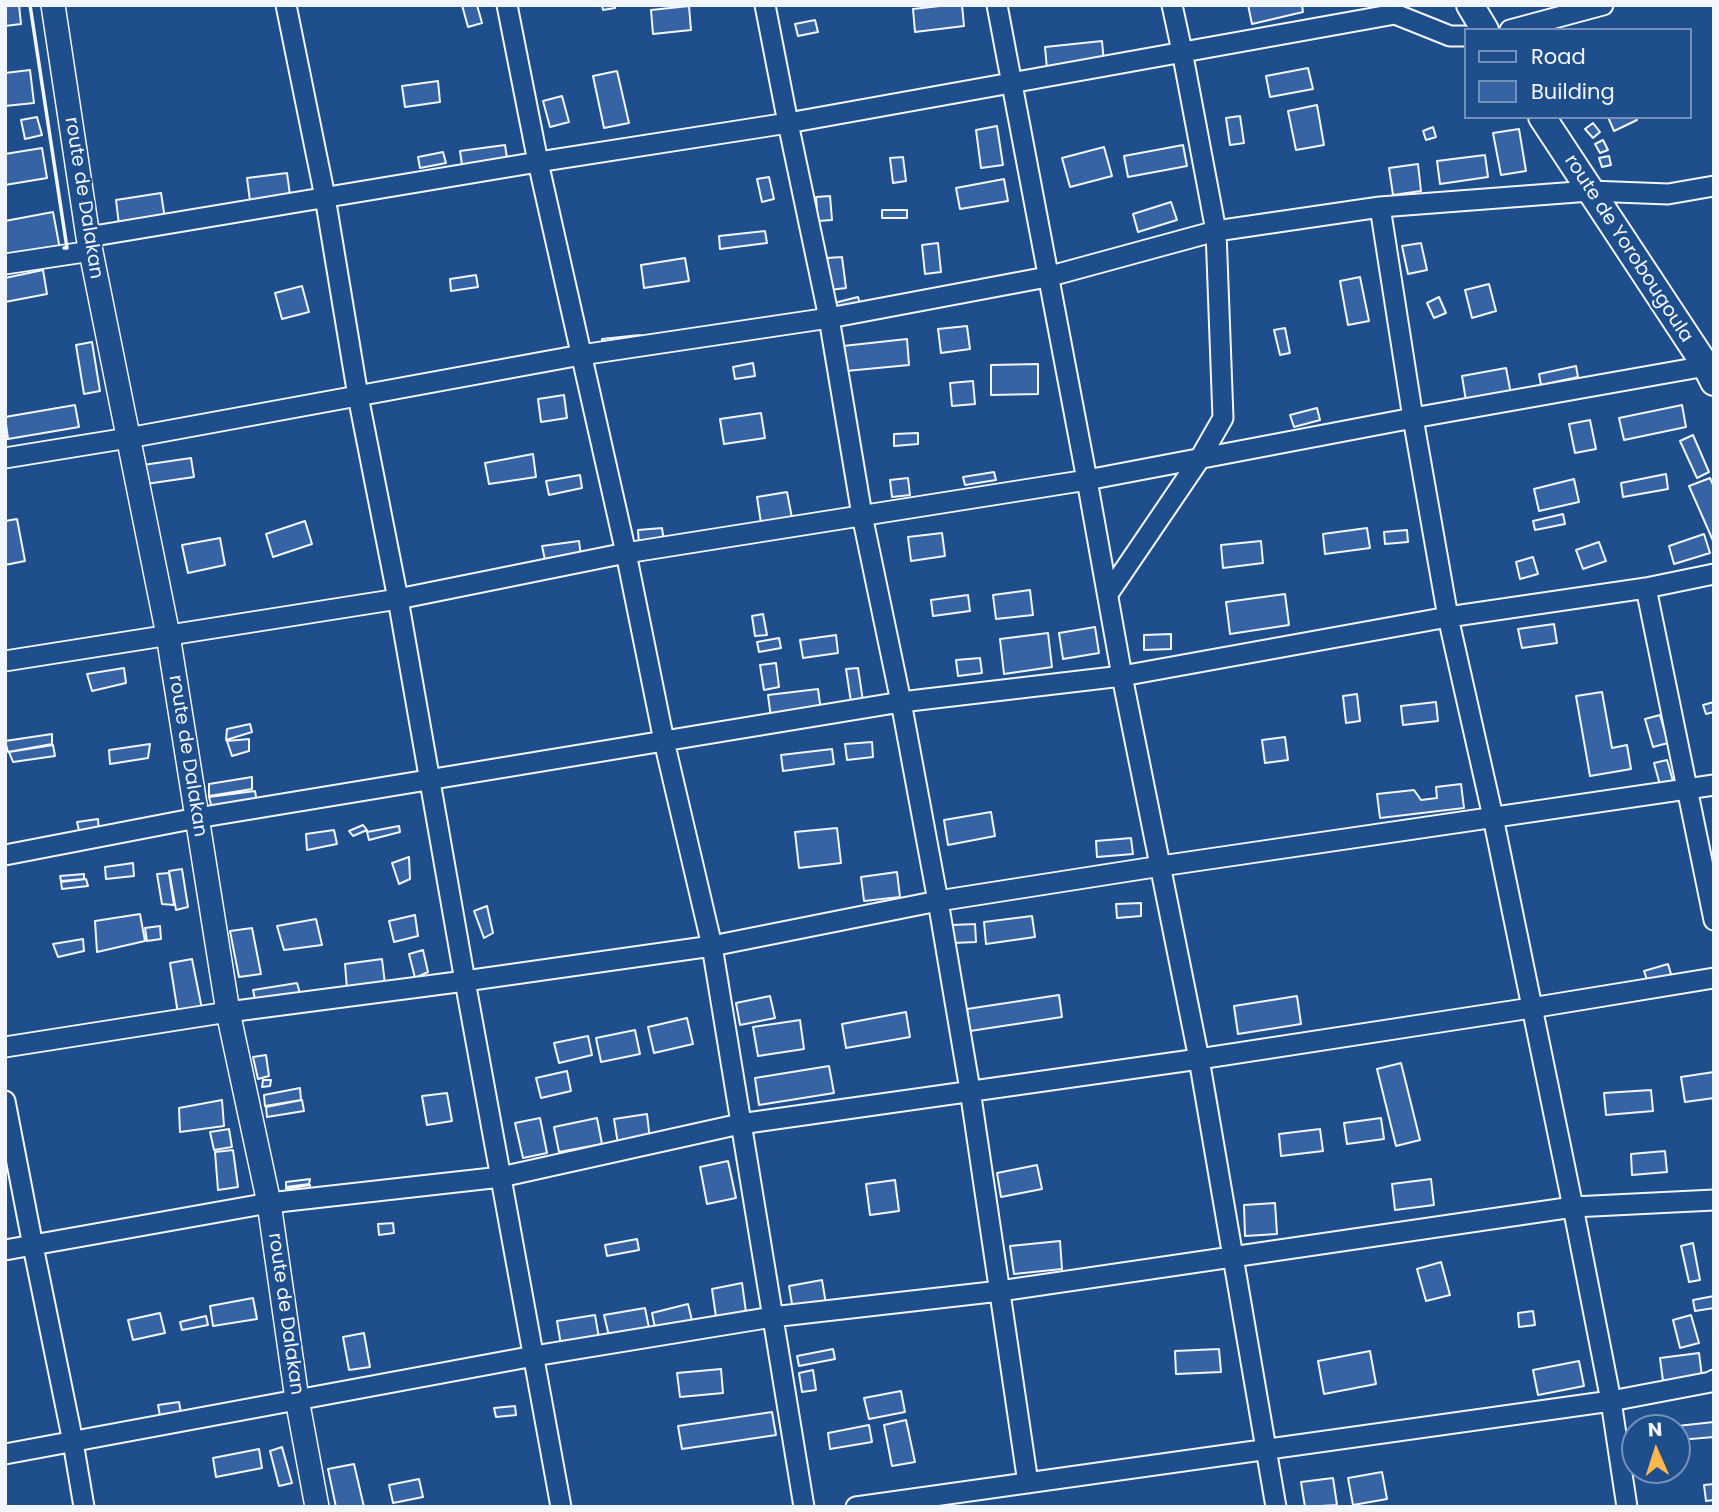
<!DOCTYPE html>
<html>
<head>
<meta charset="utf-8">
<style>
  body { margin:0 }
  #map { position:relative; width:1719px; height:1512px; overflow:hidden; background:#1f4e8c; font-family:Poppins,sans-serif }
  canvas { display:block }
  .frame { position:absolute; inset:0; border:7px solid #f2f6ff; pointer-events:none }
  .legend { position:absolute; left:1464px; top:28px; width:228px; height:91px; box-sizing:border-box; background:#1f4e8c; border:2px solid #7391ba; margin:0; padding:9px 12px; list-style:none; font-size:21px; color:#f2f6ff }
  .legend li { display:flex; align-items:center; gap:14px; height:35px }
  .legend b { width:35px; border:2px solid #7391ba }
  .north { position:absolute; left:1621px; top:1414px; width:70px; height:70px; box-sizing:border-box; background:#1f4e8c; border:2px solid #7391ba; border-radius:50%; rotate:357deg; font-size:19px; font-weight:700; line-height:28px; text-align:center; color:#f2f6ff }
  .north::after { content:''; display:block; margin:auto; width:24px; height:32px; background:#ffb74d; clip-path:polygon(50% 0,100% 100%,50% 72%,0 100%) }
</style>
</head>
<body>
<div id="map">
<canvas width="1719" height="1512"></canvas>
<div class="frame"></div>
<ul class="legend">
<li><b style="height:9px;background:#1f4e8c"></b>Road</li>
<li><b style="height:19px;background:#3563a3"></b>Building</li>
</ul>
<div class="north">N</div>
</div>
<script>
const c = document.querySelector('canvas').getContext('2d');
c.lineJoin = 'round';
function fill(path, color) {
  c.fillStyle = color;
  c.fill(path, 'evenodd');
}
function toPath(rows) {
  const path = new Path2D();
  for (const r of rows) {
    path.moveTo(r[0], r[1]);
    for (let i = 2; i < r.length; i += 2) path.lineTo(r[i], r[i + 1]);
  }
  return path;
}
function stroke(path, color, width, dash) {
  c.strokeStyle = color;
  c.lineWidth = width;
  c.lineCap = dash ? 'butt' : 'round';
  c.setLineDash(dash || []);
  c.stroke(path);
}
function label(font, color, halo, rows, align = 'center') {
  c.font = font + ' Poppins,sans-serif';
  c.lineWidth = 5;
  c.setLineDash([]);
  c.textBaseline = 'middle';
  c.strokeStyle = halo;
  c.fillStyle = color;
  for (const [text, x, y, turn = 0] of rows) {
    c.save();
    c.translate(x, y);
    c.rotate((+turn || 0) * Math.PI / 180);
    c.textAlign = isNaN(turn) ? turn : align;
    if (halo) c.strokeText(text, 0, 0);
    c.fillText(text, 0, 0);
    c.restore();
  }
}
const building = toPath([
  [5,5,19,5,21,24,5,26,5,5],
  [462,5,477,5,482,23,468,27,462,5],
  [602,5,615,5,615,8,603,10,602,5],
  [949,5,962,5,964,26,915,32,913,9,949,5],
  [1248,5,1302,5,1303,12,1252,24,1248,5],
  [689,6,691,30,653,34,651,10,689,6],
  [815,20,818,32,798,36,795,24,815,20],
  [1102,41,1104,63,1047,69,1045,47,1102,41],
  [1308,68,1313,89,1270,97,1266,76,1308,68],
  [30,70,34,103,5,106,5,73,30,70],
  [617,71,629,123,604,128,593,76,617,71],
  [438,81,440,102,405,107,402,86,438,81],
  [562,96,569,122,550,127,543,101,562,96],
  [1317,105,1324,145,1296,150,1288,111,1317,105],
  [1240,116,1244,143,1230,145,1226,118,1240,116],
  [37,117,42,135,25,139,21,120,37,117],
  [1608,117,1636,117,1637,120,1614,131,1608,117],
  [1593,123,1600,132,1593,138,1585,129,1593,123],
  [997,126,1003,165,981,168,976,130,997,126],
  [1433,127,1436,137,1426,140,1423,131,1433,127],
  [1519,129,1526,171,1501,175,1493,133,1519,129],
  [1603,140,1608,150,1600,153,1595,144,1603,140],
  [505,145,507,158,462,165,460,151,505,145],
  [1183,145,1187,166,1128,177,1124,156,1183,145],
  [1104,147,1112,176,1070,187,1062,158,1104,147],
  [42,148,47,178,5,185,5,154,42,148],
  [443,152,446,163,420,168,418,157,443,152],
  [1485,155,1488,177,1440,184,1437,161,1485,155],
  [1609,156,1611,165,1602,167,1599,158,1609,156],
  [903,157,906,181,893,183,890,158,903,157],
  [1418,164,1421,191,1393,195,1389,168,1418,164],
  [287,173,290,195,250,201,247,178,287,173],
  [769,177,774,199,762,202,757,179,769,177],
  [1004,179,1008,201,960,209,956,188,1004,179],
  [161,193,165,219,119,225,116,200,161,193],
  [830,196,832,220,818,221,816,197,830,196],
  [1171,202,1177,220,1138,232,1133,214,1171,202],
  [882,210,907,210,907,218,882,218,882,210],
  [53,212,60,249,5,259,5,221,53,212],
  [765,231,767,243,720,249,719,236,765,231],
  [938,243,941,272,925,274,922,245,938,243],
  [1421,243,1427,270,1408,274,1402,246,1421,243],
  [842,257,846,288,830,290,827,258,842,257],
  [685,258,689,281,644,288,641,265,685,258],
  [43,270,47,294,5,302,5,278,43,270],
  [476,275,478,287,451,291,450,279,476,275],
  [1360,277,1369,321,1348,325,1340,281,1360,277],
  [1489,284,1496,311,1472,318,1465,290,1489,284],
  [302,286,309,312,282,319,275,293,302,286],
  [858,297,861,307,832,313,830,304,858,297],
  [1439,297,1446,313,1434,318,1427,303,1439,297],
  [967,326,970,349,941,353,938,329,967,326],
  [1285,328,1290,353,1280,355,1274,330,1285,328],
  [640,335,642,346,604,351,602,339,640,335],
  [907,339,909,365,846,371,843,346,907,339],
  [92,342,100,391,84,394,76,345,92,342],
  [753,363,755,376,735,379,733,367,753,363],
  [1038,364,1038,394,991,395,991,365,1038,364],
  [1576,366,1578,377,1541,385,1539,374,1576,366],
  [1506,368,1511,394,1466,401,1462,376,1506,368],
  [973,381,975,404,952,406,950,383,973,381],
  [564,395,567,418,541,422,538,399,564,395],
  [75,405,79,427,8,439,5,417,75,405],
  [1682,405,1686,427,1624,440,1619,418,1682,405],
  [1317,408,1320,420,1294,427,1290,415,1317,408],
  [761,413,765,438,724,444,720,419,761,413],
  [1590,420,1596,449,1575,453,1569,424,1590,420],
  [918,433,918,444,894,446,894,434,918,433],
  [1693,435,1709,472,1697,478,1680,441,1693,435],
  [533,454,536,477,489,484,485,463,533,454],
  [191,458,194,477,146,484,143,465,191,458],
  [994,472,996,480,965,485,963,477,994,472],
  [1666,474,1668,489,1623,497,1621,483,1666,474],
  [580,475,582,488,549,495,546,481,580,475],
  [908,478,910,495,892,497,890,480,908,478],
  [1710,478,1714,487,1714,543,1689,486,1710,478],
  [1574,479,1579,502,1539,511,1534,489,1574,479],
  [787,492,792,518,761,523,757,497,787,492],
  [1563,514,1565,524,1535,530,1533,521,1563,514],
  [17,519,25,561,5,565,5,521,17,519],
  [305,521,312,544,273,557,266,534,305,521],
  [662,528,664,542,639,545,638,530,662,528],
  [1367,528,1370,548,1325,554,1323,534,1367,528],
  [1407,530,1408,542,1385,544,1384,532,1407,530],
  [942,533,945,556,911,561,908,537,942,533],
  [1704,534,1710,553,1674,564,1669,546,1704,534],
  [220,538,225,565,188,573,182,545,220,538],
  [579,541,581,556,545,560,542,546,579,541],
  [1261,541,1263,563,1223,568,1221,545,1261,541],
  [1599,542,1606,561,1583,569,1576,550,1599,542],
  [1533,557,1538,574,1520,579,1516,562,1533,557],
  [1030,590,1033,615,996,619,993,595,1030,590],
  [1285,594,1289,625,1230,634,1226,602,1285,594],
  [968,595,970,611,933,616,931,600,968,595],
  [763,614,767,635,755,636,752,616,763,614],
  [1554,624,1557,643,1522,648,1518,629,1554,624],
  [1095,627,1099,653,1063,659,1059,633,1095,627],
  [1048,633,1052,667,1004,674,1000,639,1048,633],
  [1171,634,1171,649,1144,650,1144,635,1171,634],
  [836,635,838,653,803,658,800,640,836,635],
  [779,638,781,648,759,652,757,642,779,638],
  [980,658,982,673,958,676,956,660,980,658],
  [776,663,779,687,764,690,760,665,776,663],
  [124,668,126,683,92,691,87,674,124,668],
  [858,668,863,701,851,702,846,669,858,668],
  [818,689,821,711,771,718,768,695,818,689],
  [1602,692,1612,748,1627,745,1631,769,1590,776,1576,696,1602,692],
  [1357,694,1360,721,1346,723,1343,696,1357,694],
  [1436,702,1438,721,1403,725,1401,706,1436,702],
  [1714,702,1714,712,1706,714,1703,705,1714,702],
  [1660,715,1668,743,1653,747,1645,719,1660,715],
  [250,724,252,732,226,740,227,729,250,724],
  [52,734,52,744,8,752,5,741,52,734],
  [1285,737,1288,760,1265,763,1262,740,1285,737],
  [249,739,249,751,232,756,227,741,249,739],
  [872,742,873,757,847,760,845,744,872,742],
  [150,744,148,758,110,764,109,750,150,744],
  [53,745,55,756,13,762,9,752,53,745],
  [832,749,834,764,783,771,781,755,832,749],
  [1667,760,1673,781,1660,785,1654,763,1667,760],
  [252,777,252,789,209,796,209,784,252,777],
  [1461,784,1464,808,1380,818,1377,794,1414,790,1421,800,1437,798,1436,787,1461,784],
  [255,791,257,803,212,808,209,797,255,791],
  [991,812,995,836,948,845,944,820,991,812],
  [98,819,99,832,80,835,77,822,98,819],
  [363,825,367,830,353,836,349,831,363,825],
  [399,826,400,832,369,840,367,832,399,826],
  [837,828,841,863,799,868,795,832,837,828],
  [334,830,337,844,307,850,306,834,334,830],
  [1131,838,1133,854,1097,857,1096,841,1131,838],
  [409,857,410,879,399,884,392,863,409,857],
  [133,863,134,876,106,879,105,867,133,863],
  [182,869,188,907,176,910,169,871,182,869],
  [897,872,900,897,864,901,861,877,897,872],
  [169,873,174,905,162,904,157,874,169,873],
  [84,874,84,879,61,881,60,876,84,874],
  [86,879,88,886,62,889,61,882,86,879],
  [1141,903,1141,916,1117,918,1116,904,1141,903],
  [487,906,493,933,484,938,474,911,487,906],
  [140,914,145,941,97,952,95,921,140,914],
  [415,915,418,936,394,942,389,921,415,915],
  [1032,916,1035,937,986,944,984,922,1032,916],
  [316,919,322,945,284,950,277,926,316,919],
  [975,924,976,942,953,943,952,925,975,924],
  [160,926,161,939,147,941,145,928,160,926],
  [252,928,261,974,239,977,230,931,252,928],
  [83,939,84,951,58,957,53,944,83,939],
  [423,950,428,972,415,978,409,954,423,950],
  [192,959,202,1009,178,1014,170,963,192,959],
  [382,959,385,984,347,989,345,964,382,959],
  [1668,964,1673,981,1650,988,1644,971,1668,964],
  [297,983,301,997,256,1004,253,990,297,983],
  [1059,995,1062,1017,970,1031,967,1009,1059,995],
  [770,996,775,1018,740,1025,736,1003,770,996],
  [1297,996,1301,1024,1238,1034,1234,1006,1297,996],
  [906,1012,910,1037,846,1048,842,1024,906,1012],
  [687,1018,693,1044,654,1053,648,1027,687,1018],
  [800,1020,804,1049,758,1056,753,1027,800,1020],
  [635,1030,640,1054,601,1062,596,1038,635,1030],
  [588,1036,592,1055,559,1063,554,1043,588,1036],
  [266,1055,269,1076,258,1079,253,1057,266,1055],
  [1401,1063,1420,1140,1396,1146,1377,1069,1401,1063],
  [829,1066,834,1093,759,1105,755,1078,829,1066],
  [567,1071,571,1091,541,1098,536,1078,567,1071],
  [1714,1072,1714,1098,1685,1102,1681,1077,1714,1072],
  [263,1080,271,1080,270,1086,262,1087,263,1080],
  [300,1088,301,1100,265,1106,264,1095,300,1088],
  [1651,1090,1653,1111,1606,1115,1604,1093,1651,1090],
  [447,1093,452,1121,427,1125,422,1096,447,1093],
  [222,1100,224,1126,180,1132,179,1108,222,1100],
  [302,1100,304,1111,267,1117,266,1107,302,1100],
  [647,1114,650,1140,618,1144,614,1119,647,1114],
  [540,1118,547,1153,523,1158,515,1123,540,1118],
  [597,1118,602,1144,559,1152,554,1127,597,1118],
  [1381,1118,1384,1139,1347,1144,1344,1123,1381,1118],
  [229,1129,232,1147,214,1150,210,1132,229,1129],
  [1320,1129,1323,1151,1281,1156,1279,1134,1320,1129],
  [233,1150,238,1187,218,1190,215,1152,233,1150],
  [1665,1151,1667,1172,1632,1175,1631,1154,1665,1151],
  [728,1161,736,1198,707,1204,700,1167,728,1161],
  [1037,1165,1042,1189,1001,1197,997,1173,1037,1165],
  [310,1179,309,1184,286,1187,286,1182,310,1179],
  [1431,1179,1434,1205,1395,1210,1392,1184,1431,1179],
  [895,1180,899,1211,870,1215,866,1184,895,1180],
  [310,1185,310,1192,286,1196,286,1189,310,1185],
  [1275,1203,1277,1234,1245,1236,1244,1205,1275,1203],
  [393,1223,394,1233,379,1235,378,1224,393,1223],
  [637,1239,639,1250,607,1256,605,1245,637,1239],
  [1060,1241,1062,1269,1014,1274,1010,1246,1060,1241],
  [1693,1243,1700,1280,1689,1282,1681,1246,1693,1243],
  [1441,1262,1450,1295,1426,1301,1417,1269,1441,1262],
  [822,1280,826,1304,793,1310,789,1286,822,1280],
  [742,1283,746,1312,716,1317,712,1289,742,1283],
  [1714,1296,1714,1308,1695,1311,1693,1300,1714,1296],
  [253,1298,257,1319,213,1326,210,1306,253,1298],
  [688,1304,693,1325,656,1333,652,1313,688,1304],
  [645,1308,649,1328,609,1336,604,1315,645,1308],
  [1533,1311,1535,1325,1519,1327,1518,1313,1533,1311],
  [160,1313,165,1333,133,1340,128,1320,160,1313],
  [595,1315,599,1338,561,1345,557,1321,595,1315],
  [1691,1315,1699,1343,1680,1348,1673,1320,1691,1315],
  [206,1316,208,1325,182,1330,180,1322,206,1316],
  [364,1333,370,1367,349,1370,343,1337,364,1333],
  [833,1349,835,1359,799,1366,797,1356,833,1349],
  [1219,1349,1221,1372,1176,1374,1175,1351,1219,1349],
  [1370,1351,1376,1384,1324,1394,1318,1361,1370,1351],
  [1699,1353,1702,1377,1663,1381,1660,1358,1699,1353],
  [1579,1361,1584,1386,1538,1395,1533,1370,1579,1361],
  [721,1369,723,1393,680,1397,677,1373,721,1369],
  [813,1370,816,1390,802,1392,799,1373,813,1370],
  [901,1391,905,1412,869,1419,864,1398,901,1391],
  [179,1402,181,1413,160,1416,158,1405,179,1402],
  [515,1406,516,1415,496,1417,494,1408,515,1406],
  [772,1412,776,1435,682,1449,678,1426,772,1412],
  [906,1420,915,1462,892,1466,884,1425,906,1420],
  [1714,1422,1714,1437,1679,1440,1677,1426,1714,1422],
  [869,1425,872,1442,830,1449,828,1433,869,1425],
  [282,1447,292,1483,279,1486,270,1451,282,1447],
  [259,1449,262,1468,216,1477,213,1458,259,1449],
  [354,1464,364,1507,336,1507,328,1469,354,1464],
  [1382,1472,1387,1499,1353,1505,1348,1478,1382,1472],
  [1333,1478,1337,1505,1305,1507,1301,1482,1333,1478],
  [419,1479,423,1497,393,1503,389,1485,419,1479],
  [1714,1484,1714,1500,1706,1501,1704,1485,1714,1484]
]);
fill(building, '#3563a3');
stroke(building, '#f2f6ff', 2);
const minor = toPath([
  [286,5,325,197,358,396,398,599,465,981,561,1507],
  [507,5,538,162,626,553,664,741,712,946,804,1507],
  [765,5,788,123,829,318,862,515,901,702,938,901,970,1090,1028,1483],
  [997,5,1087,480,1122,676,1199,1059,1276,1507],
  [1510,30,1603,5],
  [1380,207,1413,418,1448,617,1493,817,1573,1207,1611,1401,1627,1507],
  [88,237,538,162,788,123,1395,14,1450,36,1465,36],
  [5,264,91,251],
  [5,458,128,438,581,355,829,318,1047,277,1216,231,1380,207,1590,191,1668,194,1714,186],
  [1646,588,1714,920],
  [1108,594,1199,460,1223,418,1216,231,1182,51,1172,5],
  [5,661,398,599,626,553,1087,480,1413,418,1706,366],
  [5,855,197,818,664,741,901,702,1122,676,1448,617,1646,588,1714,574],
  [5,1047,228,1012,465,981,712,946,938,901,1161,866,1714,785],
  [5,1101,33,1246,73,1442,84,1507],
  [5,1250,269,1203,501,1177,740,1124,1199,1059,1531,1008,1714,978],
  [5,1454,534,1356,772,1317,1000,1291,1573,1207,1714,1200],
  [856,1507,1611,1401,1711,1382,1714,1380]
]);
const tertiary = toPath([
  [53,5,88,237,168,635,228,1012,269,1203,297,1399,317,1507]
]);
const secondary = toPath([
  [1470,5,1485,30],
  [1542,117,1706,366,1714,382]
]);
stroke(minor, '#f2f6ff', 23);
stroke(tertiary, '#f2f6ff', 26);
stroke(secondary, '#f2f6ff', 30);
stroke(minor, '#1f4e8c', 19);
stroke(tertiary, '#1f4e8c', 23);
stroke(secondary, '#1f4e8c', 26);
stroke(toPath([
  [30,5,67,248,64,248]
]), '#f2f6ff', 3.5);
label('19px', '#f2f6ff', '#1f4e8c', [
  ["route de Dalakan",83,198,81],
  ["route de Yorobougoula",1628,249,57],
  ["route de Dalakan",187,756,81],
  ["route de Dalakan",285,1314,82]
]);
</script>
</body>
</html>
